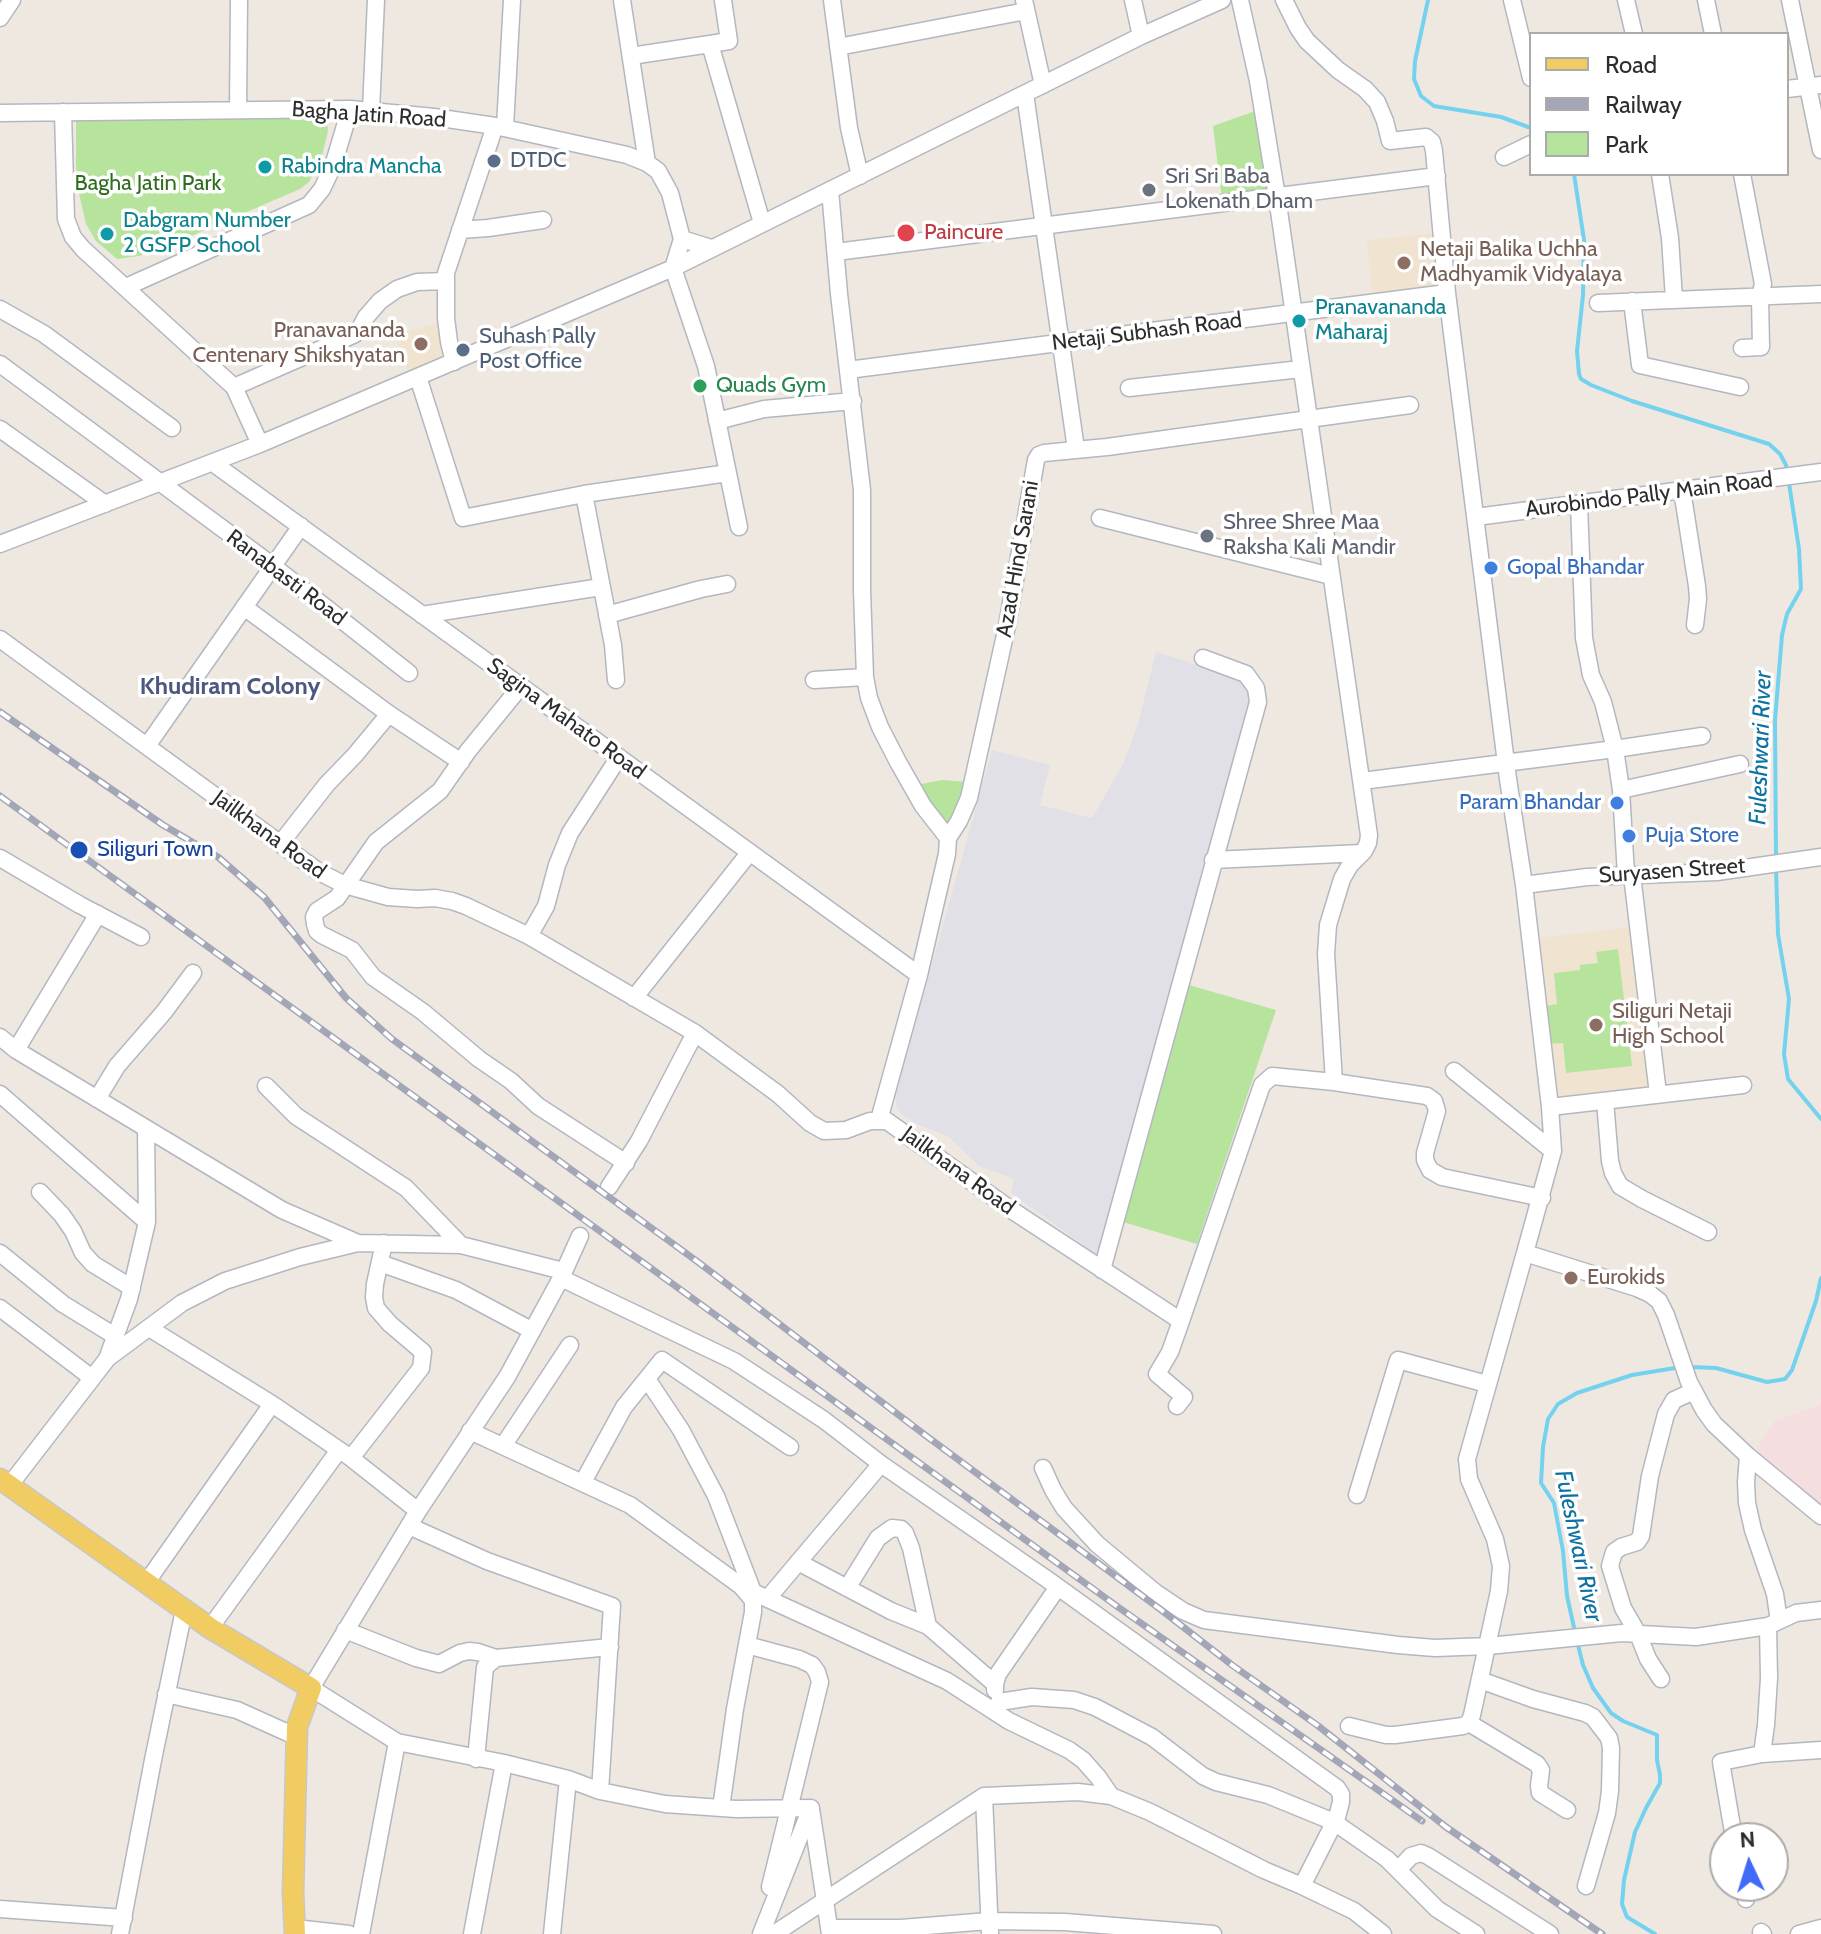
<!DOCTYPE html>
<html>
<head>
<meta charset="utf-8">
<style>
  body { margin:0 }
  #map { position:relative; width:1821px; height:1934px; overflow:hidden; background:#eee8e0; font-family:Cabin,sans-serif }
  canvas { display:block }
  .legend { position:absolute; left:1529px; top:32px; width:260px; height:144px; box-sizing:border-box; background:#fff; border:2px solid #ababab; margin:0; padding:10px 14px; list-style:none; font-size:24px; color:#2d2d2d }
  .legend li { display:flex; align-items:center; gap:16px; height:40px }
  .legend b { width:40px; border:2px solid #ababab }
  .north { position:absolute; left:1709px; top:1822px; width:80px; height:80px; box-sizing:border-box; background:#fff; border:2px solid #ababab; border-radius:50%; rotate:356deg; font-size:22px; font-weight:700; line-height:32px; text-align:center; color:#2d2d2d }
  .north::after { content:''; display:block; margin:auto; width:28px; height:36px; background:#4169fa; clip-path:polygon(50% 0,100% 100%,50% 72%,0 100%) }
</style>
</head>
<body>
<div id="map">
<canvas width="1821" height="1934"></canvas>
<ul class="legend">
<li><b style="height:10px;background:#f1cc62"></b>Road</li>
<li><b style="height:10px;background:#a2a6b7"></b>Railway</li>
<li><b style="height:22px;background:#b7e49d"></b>Park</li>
</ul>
<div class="north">N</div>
</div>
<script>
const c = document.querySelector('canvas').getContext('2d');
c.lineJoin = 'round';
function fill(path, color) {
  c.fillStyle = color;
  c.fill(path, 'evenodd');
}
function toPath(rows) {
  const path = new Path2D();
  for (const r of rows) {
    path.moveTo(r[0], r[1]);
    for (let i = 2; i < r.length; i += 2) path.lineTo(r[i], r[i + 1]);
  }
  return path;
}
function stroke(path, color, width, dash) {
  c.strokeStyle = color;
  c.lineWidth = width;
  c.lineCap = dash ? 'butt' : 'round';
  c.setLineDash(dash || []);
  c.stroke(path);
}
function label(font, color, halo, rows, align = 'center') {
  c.font = font + ' Cabin,sans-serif';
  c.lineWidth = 7;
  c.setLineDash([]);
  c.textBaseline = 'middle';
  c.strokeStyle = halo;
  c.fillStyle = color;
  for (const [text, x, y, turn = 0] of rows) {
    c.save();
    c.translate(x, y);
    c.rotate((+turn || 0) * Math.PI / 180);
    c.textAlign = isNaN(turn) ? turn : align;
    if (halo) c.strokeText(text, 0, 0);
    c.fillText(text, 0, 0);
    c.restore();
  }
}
fill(toPath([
  [1156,652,1243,679,1250,695,1250,702,1098,1256,1011,1193,1014,1179,979,1166,949,1137,917,1124,902,1115,897,1109,895,1096,992,750,1050,765,1040,805,1092,818,1123,764,1138,724]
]), '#e2e0e7');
fill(toPath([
  [1435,233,1440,286,1372,293,1367,240],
  [443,321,448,359,409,374,394,335],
  [1633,927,1652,1093,1556,1104,1537,938]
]), '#f0e4d0');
fill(toPath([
  [1821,1403,1821,1506,1756,1450,1775,1421,1817,1406]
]), '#f5dee0');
fill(toPath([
  [1258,110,1270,187,1265,193,1222,199,1213,126],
  [242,118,318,118,327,120,328,131,321,160,309,182,300,189,161,249,139,256,117,259,96,241,86,224,78,189,76,166,76,119],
  [942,780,969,782,950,822,947,823,943,823,916,785],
  [1618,949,1632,1066,1566,1073,1563,1043,1549,1044,1545,1006,1557,1004,1554,973,1580,970,1580,965,1598,963,1596,952],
  [1189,985,1276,1010,1197,1244,1123,1222]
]), '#b7e49d');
stroke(toPath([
  [1428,0,1415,61,1414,79,1421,96,1434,106,1501,117,1531,128],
  [1574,174,1584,240,1583,295,1577,351,1579,374,1581,379,1591,385,1632,401,1769,444,1780,454,1786,465,1787,474],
  [1776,860,1775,720,1782,635,1787,614,1801,589,1799,549,1789,483],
  [1776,869,1778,934,1789,999,1784,1054,1788,1079,1821,1119],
  [1690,1367,1716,1368,1767,1382,1785,1379,1792,1370,1816,1301,1821,1278],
  [1575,1632,1567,1596,1563,1551,1554,1503,1541,1483,1543,1447,1548,1419,1558,1404,1577,1393,1632,1375,1681,1367],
  [1577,1641,1583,1665,1593,1688,1611,1713,1623,1721,1657,1735,1657,1760,1660,1775,1660,1783,1646,1808,1635,1832,1624,1880,1622,1904,1627,1917,1655,1934]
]), '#74d2ef', 4);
const minor = toPath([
  [622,0,647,163],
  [723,0,729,41,710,44,762,223],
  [832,0,849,128,860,176],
  [1024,0,1043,85],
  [1133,0,1141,36],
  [1240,0,1258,81,1277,197,1369,835,1368,843,1364,851,1350,865,1342,879,1328,925,1326,954,1334,1082],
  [1284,0,1298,28,1307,41,1338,70,1365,89,1377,102,1385,121,1390,141,1426,137,1432,142,1434,151,1447,293,1508,779,1524,885,1550,1107,1553,1151,1525,1253,1637,1288,1650,1294,1659,1301,1666,1315,1689,1382,1704,1410,1714,1424,1748,1456,1821,1516],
  [1512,0,1531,78],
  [1626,0,1634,34],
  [1706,0,1713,34],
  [1790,0,1821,150],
  [0,18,12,0],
  [838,47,1026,11],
  [631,56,710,44],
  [1787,89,1821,85],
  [1025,94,1076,449],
  [238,109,239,0],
  [371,110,376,0],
  [63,112,66,219,73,237,83,249,234,387,260,444],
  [0,113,350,109,434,117,495,126,627,155,647,163,658,171,670,193,682,239],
  [505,127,512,0],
  [1504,157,1531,144],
  [1660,174,1670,238,1674,299],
  [830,190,839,294,862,490,862,590,865,677,869,698,880,727,898,762,923,806,948,838,947,854,919,975,879,1120],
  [460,230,488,228,543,220],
  [711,248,682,239,673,268,706,366,739,527],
  [836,252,1437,176],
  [126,287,309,205,322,189,333,166,350,109],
  [1632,301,1640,365,1740,387],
  [1598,303,1821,294],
  [0,309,44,334,172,428],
  [1742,348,1761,347,1760,297,1763,284,1742,174],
  [454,362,449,342,446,318,446,273,495,126],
  [0,364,273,566,409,673],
  [848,370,1447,293],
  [418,377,463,518,584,494,728,473],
  [234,387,353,335,358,332,366,317,380,301,397,289,417,282,445,281],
  [1129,388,1301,369],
  [717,421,764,409,853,401],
  [0,429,105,504],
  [213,463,919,975],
  [1682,490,1697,586,1698,599,1695,625],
  [584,494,613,645,616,680],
  [1579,504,1584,638,1591,675,1603,702,1615,749,1621,790,1626,875],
  [1476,517,1821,472],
  [1100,518,1331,576],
  [0,544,260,444,673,268,1141,36,1222,0],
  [244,607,389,714,461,762],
  [422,615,601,587],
  [607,615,701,589,727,584],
  [0,639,319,872,345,885,388,897,417,899,435,898,452,901,466,906,529,936,695,1033,778,1094,810,1123,824,1131,846,1130,870,1121,887,1121,1010,1209,1181,1321,1262,1085,1272,1076,1334,1082,1427,1096,1434,1101,1437,1111,1425,1153,1425,1160,1430,1170,1442,1177,1542,1198],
  [814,680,865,677],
  [521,686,468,751,440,791,376,842,337,898,317,911,314,917,315,924,317,931,322,935,352,950,373,977,423,1012,479,1059,511,1081,538,1106,626,1163],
  [147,746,301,526],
  [1362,781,1615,749,1702,736],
  [1621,790,1740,764],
  [948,838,959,821,969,798,1007,626,1036,460,1039,455,1044,453,1107,447,1410,405],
  [280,844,327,784,355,755,389,714],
  [0,858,80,905,141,937],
  [1213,860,1361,853],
  [1632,875,1658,1094],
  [1524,885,1587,877,1717,872,1821,857],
  [529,936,546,906,557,865,570,833,619,757],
  [634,998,750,852],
  [0,1037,16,1050,282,1210,358,1243,461,1245,563,1271],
  [16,1050,98,914],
  [1454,1071,1553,1151],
  [266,1086,296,1116,406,1188,461,1245],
  [0,1094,147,1222],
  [97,1099,117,1066,164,1012,193,973],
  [1605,1101,1610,1161,1613,1173,1620,1186,1642,1199,1708,1232],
  [1550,1107,1743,1085],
  [609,1187,639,1141,695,1033],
  [40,1192,62,1215,73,1231,83,1253,93,1264,132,1288],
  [580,1236,561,1278,507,1377,418,1511,311,1688,397,1742,504,1763,568,1779,600,1791,665,1804,736,1809,811,1808,761,1934],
  [0,1253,63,1304,115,1336],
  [380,1263,456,1290,531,1330],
  [1102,1270,1258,702,1256,688,1246,674,1203,658],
  [561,1278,734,1361,824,1420,881,1464,1051,1582,1337,1788,1341,1794,1341,1802,1337,1817,1302,1886],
  [0,1308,92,1378],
  [149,1328,272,1404,351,1458,418,1511],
  [108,1358,182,1303,225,1281,300,1257,358,1243],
  [647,1379,681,1430,716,1496,753,1592],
  [1177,1406,1184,1397,1157,1374,1170,1352,1181,1321],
  [470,1431,630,1505,741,1586,753,1600,753,1612,735,1709,721,1808],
  [503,1446,570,1345],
  [1748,1456,1746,1482,1747,1503,1753,1530,1775,1594,1779,1621],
  [351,1458,421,1368,423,1352,390,1324,376,1308,374,1297,375,1284,384,1243],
  [1043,1468,1053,1490,1064,1508,1097,1544,1156,1593,1183,1611,1204,1620,1398,1645,1435,1648,1488,1646,1622,1633,1696,1637,1768,1626,1796,1613,1821,1610],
  [583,1482,624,1407,662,1360,790,1447],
  [9,1486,107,1359,129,1299,147,1222,146,1129],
  [1357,1495,1398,1360,1487,1384],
  [409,1526,487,1561,612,1606,600,1791],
  [798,1562,891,1611,928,1626,995,1684],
  [146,1583,272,1404],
  [744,1588,947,1681,1009,1721,1069,1750,1083,1760,1098,1777,1111,1796],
  [847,1588,878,1538,892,1528,901,1529,905,1533,911,1548,928,1626],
  [768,1598,881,1464],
  [210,1628,339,1450],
  [345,1630,416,1658,439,1664,460,1653,469,1651,478,1652,496,1658],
  [747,1645,799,1659,812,1665,817,1672,820,1682,770,1887],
  [1661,1679,1648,1659,1638,1634,1623,1608,1610,1566,1614,1552,1621,1547,1637,1542,1641,1536,1650,1476,1666,1414,1674,1400,1694,1391],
  [1480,1680,1533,1699,1585,1713,1593,1717,1609,1738,1611,1748,1610,1791,1607,1813,1586,1886],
  [995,1690,995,1684,998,1674,1058,1587],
  [166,1694,237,1710,297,1737],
  [999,1702,1032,1697,1074,1700,1095,1707,1152,1737,1203,1776,1216,1782,1268,1795,1334,1822,1387,1859,1437,1909,1476,1934],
  [1469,1723,1537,1764,1541,1770,1539,1786,1540,1793,1567,1810],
  [1349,1726,1386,1735,1395,1735,1463,1726,1469,1723,1472,1715,1499,1591,1501,1566,1495,1539,1469,1479,1467,1459,1525,1253],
  [1762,1754,1766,1725,1769,1678,1768,1626],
  [476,1759,485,1667,496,1658,610,1647],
  [984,1796,990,1934],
  [811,1809,830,1934],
  [1734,1838,1721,1762,1762,1754,1821,1750],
  [1398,1870,1411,1856,1421,1853,1428,1856,1550,1934],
  [1743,1886,1746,1899],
  [0,1909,124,1918],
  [295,1928,349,1934],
  [829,1928,901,1928,989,1921,1065,1922,1213,1934],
  [1761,1932,1763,1934],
  [120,1934,153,1760,184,1610],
  [361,1934,397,1742],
  [472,1934,504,1763],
  [552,1934,568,1779],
  [774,1934,984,1796,1078,1792,1111,1796,1150,1812,1264,1870,1302,1886,1354,1911,1383,1934],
  [1799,1934,1821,1928]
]);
const major = toPath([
  [0,1479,210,1628,311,1688,297,1727,293,1893,295,1934]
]);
stroke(minor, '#b3b7c0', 19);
stroke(major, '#c8c8c8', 23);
stroke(minor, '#fff', 16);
stroke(major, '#f1cc62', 20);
const rail = toPath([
  [0,712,163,825,218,857,264,897,346,998,392,1039,698,1262,925,1435,1160,1609,1232,1665,1317,1725,1446,1827,1602,1934],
  [0,796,1118,1607,1422,1821]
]);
stroke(rail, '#a2a6b7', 7);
stroke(rail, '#fff', 4, [12]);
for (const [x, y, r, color] of [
  [494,161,8,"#5c6f8a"],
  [265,167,8,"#0f9aa8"],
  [1149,190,8,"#6b7280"],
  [906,233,10,"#e0444e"],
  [107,234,8,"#0f9aa8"],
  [1404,263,8,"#8d6e63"],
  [1299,321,8,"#0f9aa8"],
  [421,344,8,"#8d6e63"],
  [463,350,8,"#5c6f8a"],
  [700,386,8,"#2e9e5b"],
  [1207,536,8,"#6b7280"],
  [1491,568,8,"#3f7fe0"],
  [1617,803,8,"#3f7fe0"],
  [1629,836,8,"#3f7fe0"],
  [79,850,10,"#1a4fb4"],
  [1596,1025,8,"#8d6e63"],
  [1571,1278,8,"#8d6e63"]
]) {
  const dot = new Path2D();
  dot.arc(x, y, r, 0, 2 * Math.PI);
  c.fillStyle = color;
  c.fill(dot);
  stroke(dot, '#fff', 3);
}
label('22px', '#2d2d2d', '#fff', [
  ["Bagha Jatin Road",369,115,4],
  ["Netaji Subhash Road",1147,332,-7],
  ["Aurobindo Pally Main Road",1649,495,-7],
  ["Azad Hind Sarani",1018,559,-80],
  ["Ranabasti Road",286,578,37],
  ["Sagina Mahato Road",566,719,36],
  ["Jailkhana Road",269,835,36],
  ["Suryasen Street",1672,871,-4],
  ["Jailkhana Road",958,1171,36]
]);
label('22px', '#4e5e75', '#fff', [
  ["DTDC",510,161],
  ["Suhash Pally",479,337],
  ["Post Office",479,362]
], 'left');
label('22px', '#0d838f', '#fff', [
  ["Rabindra Mancha",281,167],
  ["Dabgram Number",123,221],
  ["2 GSFP School",123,246],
  ["Pranavananda",1315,308],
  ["Maharaj",1315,333]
], 'left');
label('22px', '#5b616d', '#fff', [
  ["Sri Sri Baba",1165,177],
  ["Lokenath Dham",1165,202],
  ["Shree Shree Maa",1223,523],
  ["Raksha Kali Mandir",1223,548]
], 'left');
label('22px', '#2e6d1b', '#fff', [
  ["Bagha Jatin Park",148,184]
]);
label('22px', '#be3a42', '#fff', [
  ["Paincure",924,233]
], 'left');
label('22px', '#785e54', '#fff', [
  ["Netaji Balika Uchha",1420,250],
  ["Madhyamik Vidyalaya",1420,275],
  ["Pranavananda",405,331,"right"],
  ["Centenary Shikshyatan",405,356,"right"],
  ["Siliguri Netaji",1612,1012],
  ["High School",1612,1037],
  ["Eurokids",1587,1278]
], 'left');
label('22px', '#27864d', '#fff', [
  ["Quads Gym",716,386]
], 'left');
label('22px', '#366cbe', '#fff', [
  ["Gopal Bhandar",1507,568],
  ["Param Bhandar",1601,803,"right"],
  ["Puja Store",1645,836]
], 'left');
label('22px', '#164399', '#fff', [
  ["Siliguri Town",97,850]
], 'left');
label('bold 24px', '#4d577f', '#fff', [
  ["Khudiram Colony",230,687]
]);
label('italic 24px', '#0d72a1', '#fff', [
  ["Fuleshwari River",1761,748,-88],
  ["Fuleshwari River",1578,1546,78]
]);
</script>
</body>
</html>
